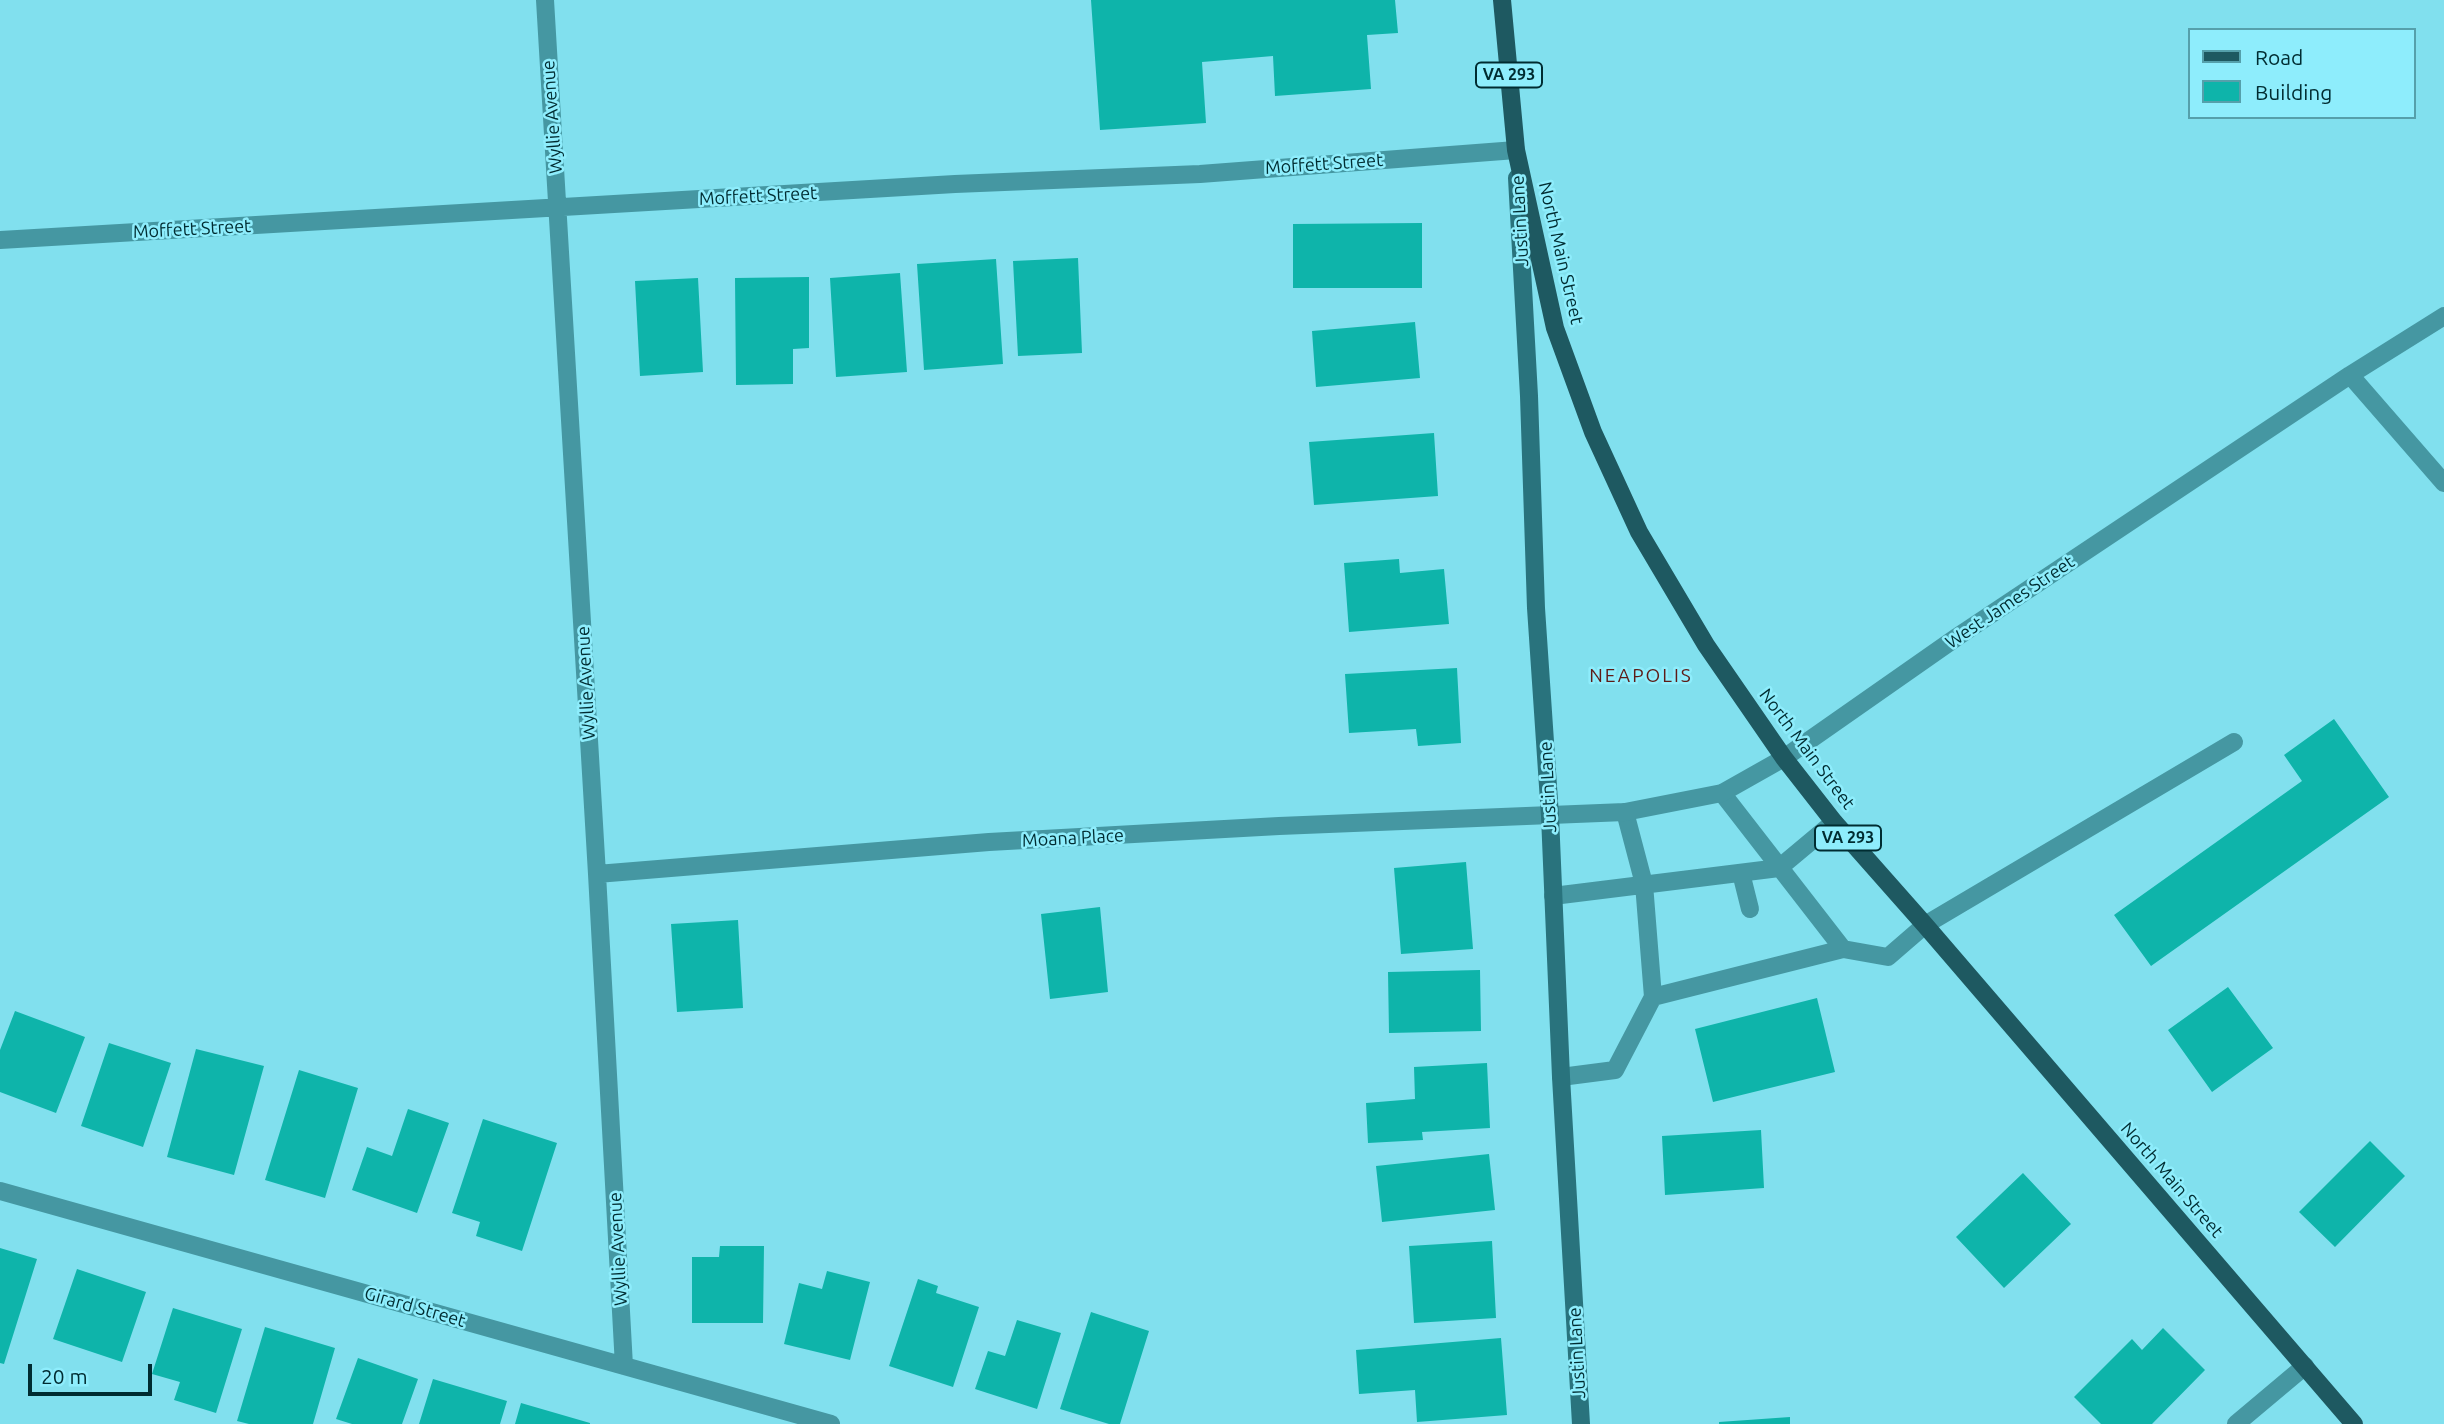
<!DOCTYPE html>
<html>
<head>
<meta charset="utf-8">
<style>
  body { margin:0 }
  #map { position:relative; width:2444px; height:1424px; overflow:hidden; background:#81e0ee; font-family:Ubuntu,sans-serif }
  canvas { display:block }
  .legend { position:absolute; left:2188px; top:28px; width:228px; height:91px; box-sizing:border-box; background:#8eedfc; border:2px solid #55a0ab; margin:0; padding:9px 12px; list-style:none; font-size:21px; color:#002c31 }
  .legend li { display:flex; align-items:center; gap:14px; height:35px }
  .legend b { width:35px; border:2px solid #55a0ab }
  .scale { position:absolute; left:28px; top:1364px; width:124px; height:32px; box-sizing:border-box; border:4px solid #002c31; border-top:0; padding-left:9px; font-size:21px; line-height:24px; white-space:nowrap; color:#002c31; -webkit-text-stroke:5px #8eedfc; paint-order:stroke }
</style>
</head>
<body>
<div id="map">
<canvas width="2444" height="1424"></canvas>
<ul class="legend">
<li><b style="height:9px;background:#1e5961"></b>Road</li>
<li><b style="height:19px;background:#0eb4aa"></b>Building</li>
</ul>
<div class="scale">20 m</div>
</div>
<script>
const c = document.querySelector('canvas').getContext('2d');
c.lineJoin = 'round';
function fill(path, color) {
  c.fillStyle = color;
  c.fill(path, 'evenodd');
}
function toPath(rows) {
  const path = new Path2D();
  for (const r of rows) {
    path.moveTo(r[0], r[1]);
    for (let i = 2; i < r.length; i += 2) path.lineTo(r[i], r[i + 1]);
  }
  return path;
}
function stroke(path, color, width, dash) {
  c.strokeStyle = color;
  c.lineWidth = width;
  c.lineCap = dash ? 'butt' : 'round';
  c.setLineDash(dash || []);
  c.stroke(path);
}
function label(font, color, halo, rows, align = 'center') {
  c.font = font + ' Ubuntu,sans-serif';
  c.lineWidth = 5;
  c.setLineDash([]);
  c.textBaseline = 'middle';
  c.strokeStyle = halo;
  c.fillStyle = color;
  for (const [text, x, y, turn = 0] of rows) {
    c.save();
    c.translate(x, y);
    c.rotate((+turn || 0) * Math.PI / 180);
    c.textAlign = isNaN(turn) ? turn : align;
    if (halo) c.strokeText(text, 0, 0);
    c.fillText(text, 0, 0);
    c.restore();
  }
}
fill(toPath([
  [1091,0,1395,0,1398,33,1367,35,1371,89,1275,96,1273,56,1202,62,1206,123,1100,130],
  [1422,223,1422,288,1293,288,1293,224],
  [1078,258,1082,353,1018,356,1013,261],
  [996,259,1003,364,924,370,917,264],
  [900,273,907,372,836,377,830,278],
  [809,277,809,348,793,349,793,384,736,385,735,278],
  [698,278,703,372,640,376,635,281],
  [1415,322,1420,378,1316,387,1312,331],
  [1434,433,1438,496,1314,505,1309,442],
  [1399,559,1400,573,1444,569,1449,624,1349,632,1344,563],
  [1457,668,1461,743,1418,746,1416,729,1349,733,1345,674],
  [2334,719,2389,797,2151,966,2114,915,2302,781,2284,755],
  [1466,862,1473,949,1401,954,1394,868],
  [1100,907,1108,992,1050,999,1041,914],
  [738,920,743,1008,677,1012,671,924],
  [1480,970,1481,1031,1389,1033,1388,972],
  [2228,987,2273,1048,2212,1092,2168,1030],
  [1817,998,1835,1072,1713,1102,1695,1029],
  [15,1011,85,1037,56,1113,0,1092,0,1050],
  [109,1043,171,1063,143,1147,81,1126],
  [196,1049,264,1066,234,1175,167,1157],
  [1487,1063,1490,1128,1422,1132,1423,1140,1368,1143,1366,1103,1415,1099,1414,1067],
  [299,1070,358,1088,325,1198,265,1180],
  [408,1109,449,1123,417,1213,352,1190,367,1147,392,1156],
  [483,1119,557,1143,522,1251,476,1236,480,1222,452,1213],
  [1761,1130,1764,1188,1665,1195,1662,1136],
  [2370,1141,2405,1176,2335,1247,2299,1212],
  [1489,1154,1495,1210,1382,1222,1376,1166],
  [2023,1173,2071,1224,2004,1288,1956,1237],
  [1492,1241,1496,1318,1414,1323,1409,1246],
  [720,1246,764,1246,763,1323,692,1323,692,1257,719,1257],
  [0,1248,37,1259,4,1364,0,1363],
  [77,1269,146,1292,122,1362,53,1339],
  [827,1271,870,1282,850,1360,784,1344,799,1283,822,1289],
  [918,1279,938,1286,936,1293,979,1307,953,1387,889,1366],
  [173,1308,242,1329,216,1413,174,1400,180,1382,152,1374],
  [1091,1312,1149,1331,1120,1424,1109,1424,1060,1409],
  [1017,1320,1061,1333,1037,1409,975,1389,988,1351,1005,1356],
  [265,1327,335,1348,313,1424,249,1424,237,1421],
  [2163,1328,2205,1370,2152,1424,2101,1424,2074,1397,2132,1339,2142,1350],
  [1501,1338,1507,1415,1417,1422,1415,1390,1359,1394,1356,1350],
  [358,1358,418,1379,402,1424,352,1424,336,1419],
  [433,1379,507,1401,500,1424,419,1424],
  [521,1403,590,1423,590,1424,515,1424],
  [1790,1417,1790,1424,1719,1424,1719,1422]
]), '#0eb4aa');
stroke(toPath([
  [1722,793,1843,949],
  [1625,812,1644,884,1653,997],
  [1741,873,1750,909],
  [1553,896,1779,868,1834,822],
  [1561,1077,1615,1070,1653,997,1843,949,1888,957,1925,925,2234,742]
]), '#4597a2', 18);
stroke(toPath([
  [545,0,597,874,624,1366],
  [0,240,955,184,1200,174,1516,150],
  [2350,375,2444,483],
  [597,874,989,842,1279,826,1625,812,1722,793,1784,758,1957,637,2350,375,2444,316],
  [0,1191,831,1424],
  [2236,1424,2305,1366]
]), '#4597a2', 18);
stroke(toPath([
  [1517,178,1529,396,1536,608,1550,816,1561,1077,1581,1424]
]), '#29737d', 18);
stroke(toPath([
  [1502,0,1516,150,1555,328,1593,432,1639,532,1706,645,1784,758,1834,822,1925,925,2354,1424]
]), '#1e5961', 18);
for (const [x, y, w] of [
  [1509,75,66],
  [1848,838,66]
]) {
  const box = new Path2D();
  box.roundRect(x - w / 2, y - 12.5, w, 25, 5);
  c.fillStyle = '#8eedfc';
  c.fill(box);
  stroke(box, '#002c31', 2);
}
label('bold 16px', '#002c31', null, [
  ["VA 293",1509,75],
  ["VA 293",1848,838]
]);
label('18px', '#002c31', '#8eedfc', [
  ["Wyllie Avenue",552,117,-94],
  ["Moffett Street",1324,164,-4],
  ["Moffett Street",758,196,-3],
  ["Justin Lane",1520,221,-93],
  ["Moffett Street",192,229,-3],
  ["North Main Street",1561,253,77],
  ["West James Street",2010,602,-34],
  ["Wyllie Avenue",586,683,-93],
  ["North Main Street",1807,749,53],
  ["Justin Lane",1548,787,-93],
  ["Moana Place",1073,838,-3],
  ["North Main Street",2172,1180,49],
  ["Wyllie Avenue",618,1249,-93],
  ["Girard Street",415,1307,16],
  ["Justin Lane",1577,1353,-93]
]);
c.letterSpacing = '2px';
label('19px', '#5e1a15', '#8eedfc', [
  ["NEAPOLIS",1641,676]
]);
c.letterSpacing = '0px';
</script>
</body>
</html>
